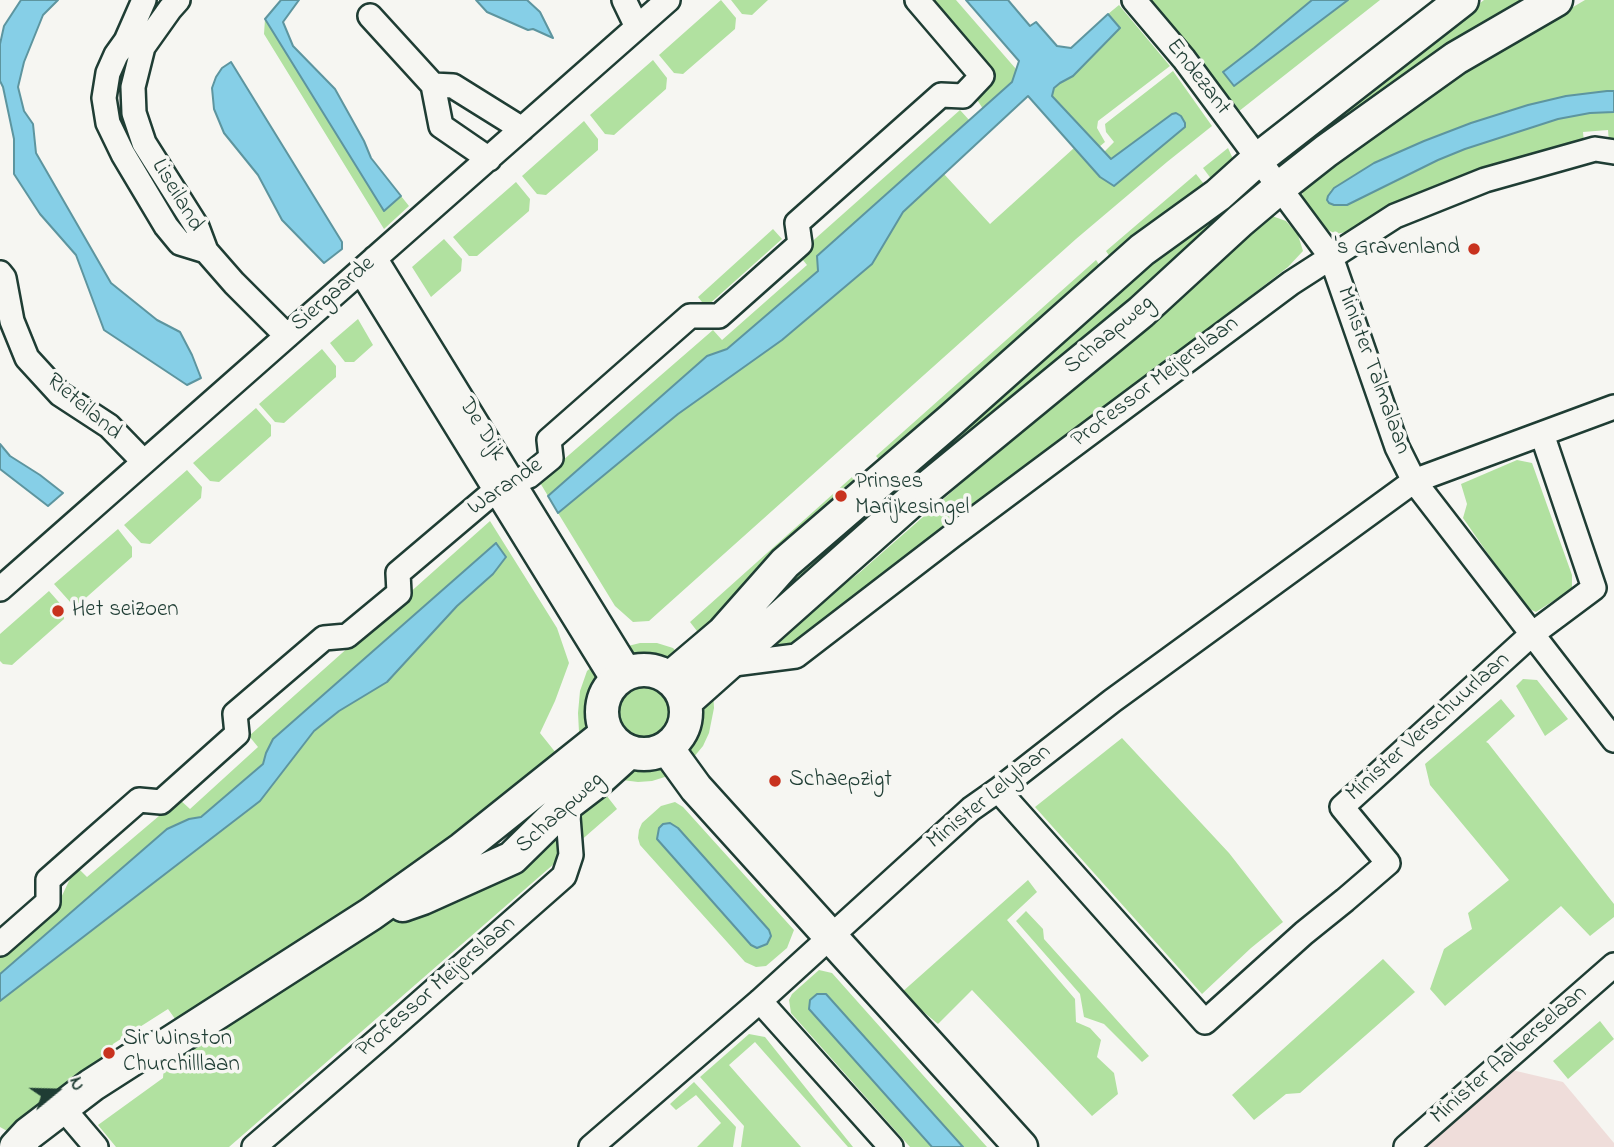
<!DOCTYPE html>
<html>
<head>
<meta charset="utf-8">
<style>
  body { margin:0 }
  #map { position:relative; width:1614px; height:1147px; overflow:hidden; background:#f6f6f2; font-family:"Indie Flower",sans-serif }
  canvas { display:block }
  .north { position:absolute; left:21px; top:1056px; width:70px; height:70px; -webkit-text-stroke:5px #f6f6f2; paint-order:stroke; rotate:71deg; font-size:19px; font-weight:700; line-height:28px; text-align:center; color:#1f3d34 }
  .north::after { content:''; display:block; margin:auto; width:24px; height:32px; background:#1f3d34; clip-path:polygon(50% 0,100% 100%,50% 72%,0 100%) }
</style>
</head>
<body>
<div id="map">
<canvas width="1614" height="1147"></canvas>
<div class="north">N</div>
</div>
<script>
const c = document.querySelector('canvas').getContext('2d');
c.lineJoin = 'round';
function fill(path, color) {
  c.fillStyle = color;
  c.fill(path, 'evenodd');
}
function toPath(rows) {
  const path = new Path2D();
  for (const r of rows) {
    if (r.length === 3) {
      path.moveTo(r[0] + r[2], r[1]);
      path.arc(r[0], r[1], r[2], 0, 2 * Math.PI);
      continue;
    }
    path.moveTo(r[0], r[1]);
    for (let i = 2; i < r.length; i += 2) path.lineTo(r[i], r[i + 1]);
  }
  return path;
}
function stroke(path, color, width, dash) {
  c.strokeStyle = color;
  c.lineWidth = width;
  c.lineCap = dash ? 'butt' : 'round';
  c.setLineDash(dash || []);
  c.stroke(path);
}
function label(font, color, halo, rows, align = 'center') {
  c.font = font + ' "Indie Flower",sans-serif';
  c.lineWidth = 7;
  c.setLineDash([]);
  c.textBaseline = 'middle';
  c.strokeStyle = halo;
  c.fillStyle = color;
  for (const [text, x, y, turn = 0] of rows) {
    c.save();
    c.translate(x, y);
    c.rotate((+turn || 0) * Math.PI / 180);
    c.textAlign = isNaN(turn) ? turn : align;
    if (halo) c.strokeText(text, 0, 0);
    c.fillText(text, 0, 0);
    c.restore();
  }
}
fill(toPath([
  [1512,1070,1563,1082,1614,1143,1614,1147,1425,1147]
]), '#efddda');
fill(toPath([
  [721,0,736,18,735,29,683,74,674,73,659,55],
  [731,0,768,0,752,15,742,14],
  [929,0,956,0,1016,69,1012,82,983,109,976,98,996,78],
  [1147,0,1380,0,1229,119],
  [1484,0,1539,0,1386,92,1282,165,1277,165,1275,161],
  [1585,0,1614,0,1614,91,1566,96,1528,105,1374,163,1330,191,1438,160,1465,149,1558,119,1590,113,1614,112,1614,144,1609,143,1608,130,1583,132,1584,142,1379,215,1346,232,1336,234,1326,229,1310,211,1302,196,1304,182,1355,142,1507,46],
  [1119,5,1170,66,1098,121,1097,128,1105,142,1099,147,1051,96,1054,88,1060,83,1073,76,1119,27,1108,14],
  [265,19,384,211,401,196,409,206,384,229,264,34],
  [653,60,667,78,666,89,614,135,605,134,590,115],
  [1173,71,1212,126,1167,162,1076,239,649,621,633,622,615,606,558,513,678,414,782,340,871,264,903,212,944,174,990,224,1074,148,1100,177,1172,114,1111,160,1104,152,1114,142,1106,132,1105,124],
  [960,110,970,121,818,256,818,271,727,349,707,356,548,496,539,481,713,330,722,340,807,265,798,254],
  [584,121,598,139,598,150,546,195,537,194,522,176],
  [1228,148,1233,159,1231,172,1218,188,1203,168],
  [1196,174,1211,193,1117,257,1110,257,1106,251],
  [516,182,530,199,529,211,477,256,469,256,453,237],
  [1219,204,1234,220,723,660,713,649,1092,313],
  [1272,216,1286,221,1298,235,1303,251,1288,267,1063,441,786,651,747,657,859,573,1239,240,1253,225],
  [773,229,782,239,706,307,698,297],
  [444,239,462,259,461,271,431,297,412,267],
  [1096,260,1100,266,1100,272,884,465,876,456],
  [358,319,373,345,354,362,345,362,330,343],
  [322,349,336,366,336,377,284,423,275,422,259,404],
  [256,408,271,425,271,436,219,482,210,481,193,463],
  [1517,460,1532,463,1572,575,1572,589,1536,612,1525,607,1463,518,1467,504,1461,484],
  [187,470,202,487,201,498,150,544,141,543,124,525],
  [852,477,860,487,704,640,690,622],
  [490,521,557,628,569,663,555,701,540,733,560,758,433,855,178,1023,168,1009,113,1044,101,1070,16,1136,0,1127,0,954,59,902,76,866,87,877,179,799,190,809,258,747,249,736],
  [118,529,132,547,132,557,80,603,71,603,54,584],
  [49,591,64,608,64,619,12,665,3,664,0,661,0,634],
  [640,643,657,643,673,648,683,659,674,663,662,662,636,657,628,653,624,647],
  [596,663,600,675,595,697,595,725,584,743,579,732,578,713,580,691,587,671],
  [1523,679,1537,680,1568,719,1545,736,1516,686],
  [644,712,27],
  [713,690,714,708,709,733,703,746,693,758,690,757,688,747,696,716,699,707],
  [1501,699,1515,716,1486,742,1488,743,1614,904,1614,917,1590,936,1561,906,1445,1006,1430,989,1444,949,1472,929,1468,913,1509,880,1430,785,1425,764],
  [1122,738,1229,853,1283,922,1251,948,1202,994,1035,807],
  [634,762,653,763,664,769,668,776,652,781,638,782,622,780,615,776],
  [603,791,617,809,229,1147,116,1147,98,1125,163,1078,164,1065,368,931,395,918],
  [675,802,683,807,794,930,787,948,766,966,756,967,745,962,640,845,638,838,639,830,642,823,661,806],
  [1028,880,1037,892,1007,920,1075,999,1076,1022,1090,1028,1101,1040,1097,1057,1114,1073,1118,1094,1092,1116,972,990,938,1024,901,993],
  [1026,911,1043,929,1044,939,1149,1056,1142,1062,1104,1024,1084,1017,1080,994,1016,921],
  [1383,959,1415,992,1300,1093,1286,1094,1254,1120,1232,1095],
  [819,970,832,973,987,1147,963,1147,826,995,817,995,809,1009,932,1147,910,1147,791,1013,789,1000,792,994],
  [1600,1021,1614,1039,1568,1079,1553,1061],
  [749,1034,765,1037,853,1147,848,1147,755,1042,729,1065,801,1147,741,1147,744,1126,700,1077],
  [694,1082,736,1127,733,1147,697,1147,721,1123,696,1095,676,1110,670,1104]
]), '#b1e1a0');
const water = toPath([
  [21,0,58,0,43,15,24,62,18,87,24,111,33,124,36,153,111,283,157,320,180,332,192,355,201,378,187,385,104,330,76,255,40,214,14,174,14,139,3,87,0,81,0,44,4,26,21,0],
  [281,0,299,0,283,22,293,46,335,89,364,141,371,158,401,196,384,211,265,19,281,0],
  [476,0,527,0,540,12,553,38,533,29,528,30,487,12,476,0],
  [966,0,1008,0,1030,26,1036,22,1057,46,1071,48,1108,14,1120,28,1073,76,1060,83,1054,88,1052,96,1111,159,1172,114,1176,113,1181,116,1185,123,1185,127,1114,186,1100,177,1028,96,903,212,872,264,782,340,678,414,558,513,548,496,707,356,727,349,818,271,817,256,1012,82,1019,61,966,0],
  [1312,0,1348,0,1234,86,1223,72,1254,48,1312,0],
  [231,62,342,242,342,249,324,263,282,220,258,175,224,133,214,109,212,88,216,77,222,68,231,62],
  [1607,91,1614,91,1614,112,1590,113,1558,119,1465,149,1438,160,1347,205,1334,205,1329,203,1327,200,1328,196,1334,188,1374,163,1424,141,1471,123,1528,105,1566,96,1607,91],
  [0,444,10,456,40,475,63,493,48,506,0,469,0,444],
  [496,543,506,557,493,574,457,606,387,682,339,711,314,731,260,801,0,1001,0,974,167,829,189,819,201,817,263,764,266,753,273,739,496,543],
  [670,823,678,828,769,930,771,936,767,944,757,948,751,945,657,839,659,828,663,824,670,823],
  [817,994,826,994,963,1147,932,1147,809,1009,810,1000,817,994]
]);
fill(water, '#86cfe7');
stroke(water, '#5d959f', 2);
const street = toPath([
  [144,0,126,41,116,55,108,73,104,98,108,123,123,154,166,226,180,243,206,251],
  [178,0,170,9,143,47,133,87,134,113,144,143,197,227,206,251,234,283,287,336],
  [624,0,637,27],
  [1134,0,1184,59,1331,257,1397,447,1414,481,1614,740],
  [370,16,433,85,441,126,489,159],
  [433,85,453,86,522,129],
  [375,258,630,672],
  [361,272,614,682],
  [0,273,4,278,12,321,27,358,60,394,109,426,143,461],
  [0,589,668,0],
  [726,665,796,656,952,536,1291,283,1395,216,1485,180,1595,149,1614,152],
  [998,790,1205,1022,1304,933,1345,900,1388,863,1342,807,1531,635,1594,588,1542,434],
  [0,944,48,902,48,880,91,842,139,800,161,802,237,734,235,714,324,638,347,636,399,593,398,573,496,490,529,476,551,458,549,440,690,316,719,316,800,244,797,223,941,95,963,96,982,76,917,0],
  [760,1001,891,1147],
  [73,1120,96,1147],
  [254,1147,379,1039,564,876,571,855,567,804],
  [591,1147,760,1001,971,809,998,790,1112,701,1414,481,1614,407],
  [1406,1147,1614,965]
]);
const secondary = toPath([
  [644,712,42],
  [670,678,723,633,785,563,951,420,1142,250,1218,195,1258,159,1462,0],
  [685,702,910,502,1141,312,1240,221,1279,188,1326,151,1456,58,1556,0],
  [667,748,696,788,1021,1147],
  [403,905,423,898,512,858,567,804,597,781,629,752],
  [16,1147,28,1134,92,1085,145,1051,167,1045,371,914,462,849,607,733]
]);
stroke(street, '#1f3d34', 28);
stroke(secondary, '#1f3d34', 37);
stroke(street, '#f6f6f2', 23);
stroke(secondary, '#f6f6f2', 32);
for (const [x, y, r, color] of [
  [1474,249,7,"#c8321e"],
  [841,496,7,"#c8321e"],
  [58,611,7,"#c8321e"],
  [775,781,7,"#c8321e"],
  [109,1053,7,"#c8321e"]
]) {
  const dot = new Path2D();
  dot.arc(x, y, r, 0, 2 * Math.PI);
  c.fillStyle = color;
  c.fill(dot);
  stroke(dot, '#f6f6f2', 2.5);
}
label('23px', '#1f3d34', '#f6f6f2', [
  ["Endezant",1197,78,52],
  ["Liseiland",176,196,59],
  ["Siergaarde",334,295,-41],
  ["Schaapweg",1110,336,-40],
  ["Minister Talmalaan",1372,371,70],
  ["Professor Meijerslaan",1156,383,-37],
  ["Rieteiland",83,408,40],
  ["De Dijk",481,430,58],
  ["Warande",506,488,-34],
  ["Minister Verschuurlaan",1429,728,-42],
  ["Minister Lelylaan",990,798,-39],
  ["Schaapweg",561,814,-42],
  ["Professor Meijerslaan",437,988,-41],
  ["Minister Aalberselaan",1510,1056,-41]
]);
label('23px', '#1f3d34', '#f6f6f2', [
  ["'s Gravenland",1460,249,"right"],
  ["Prinses",855,483],
  ["Marijkesingel",855,509],
  ["Het seizoen",72,611],
  ["Schaepzigt",789,781],
  ["Sir Winston",123,1040],
  ["Churchilllaan",123,1066]
], 'left');
</script>
</body>
</html>
